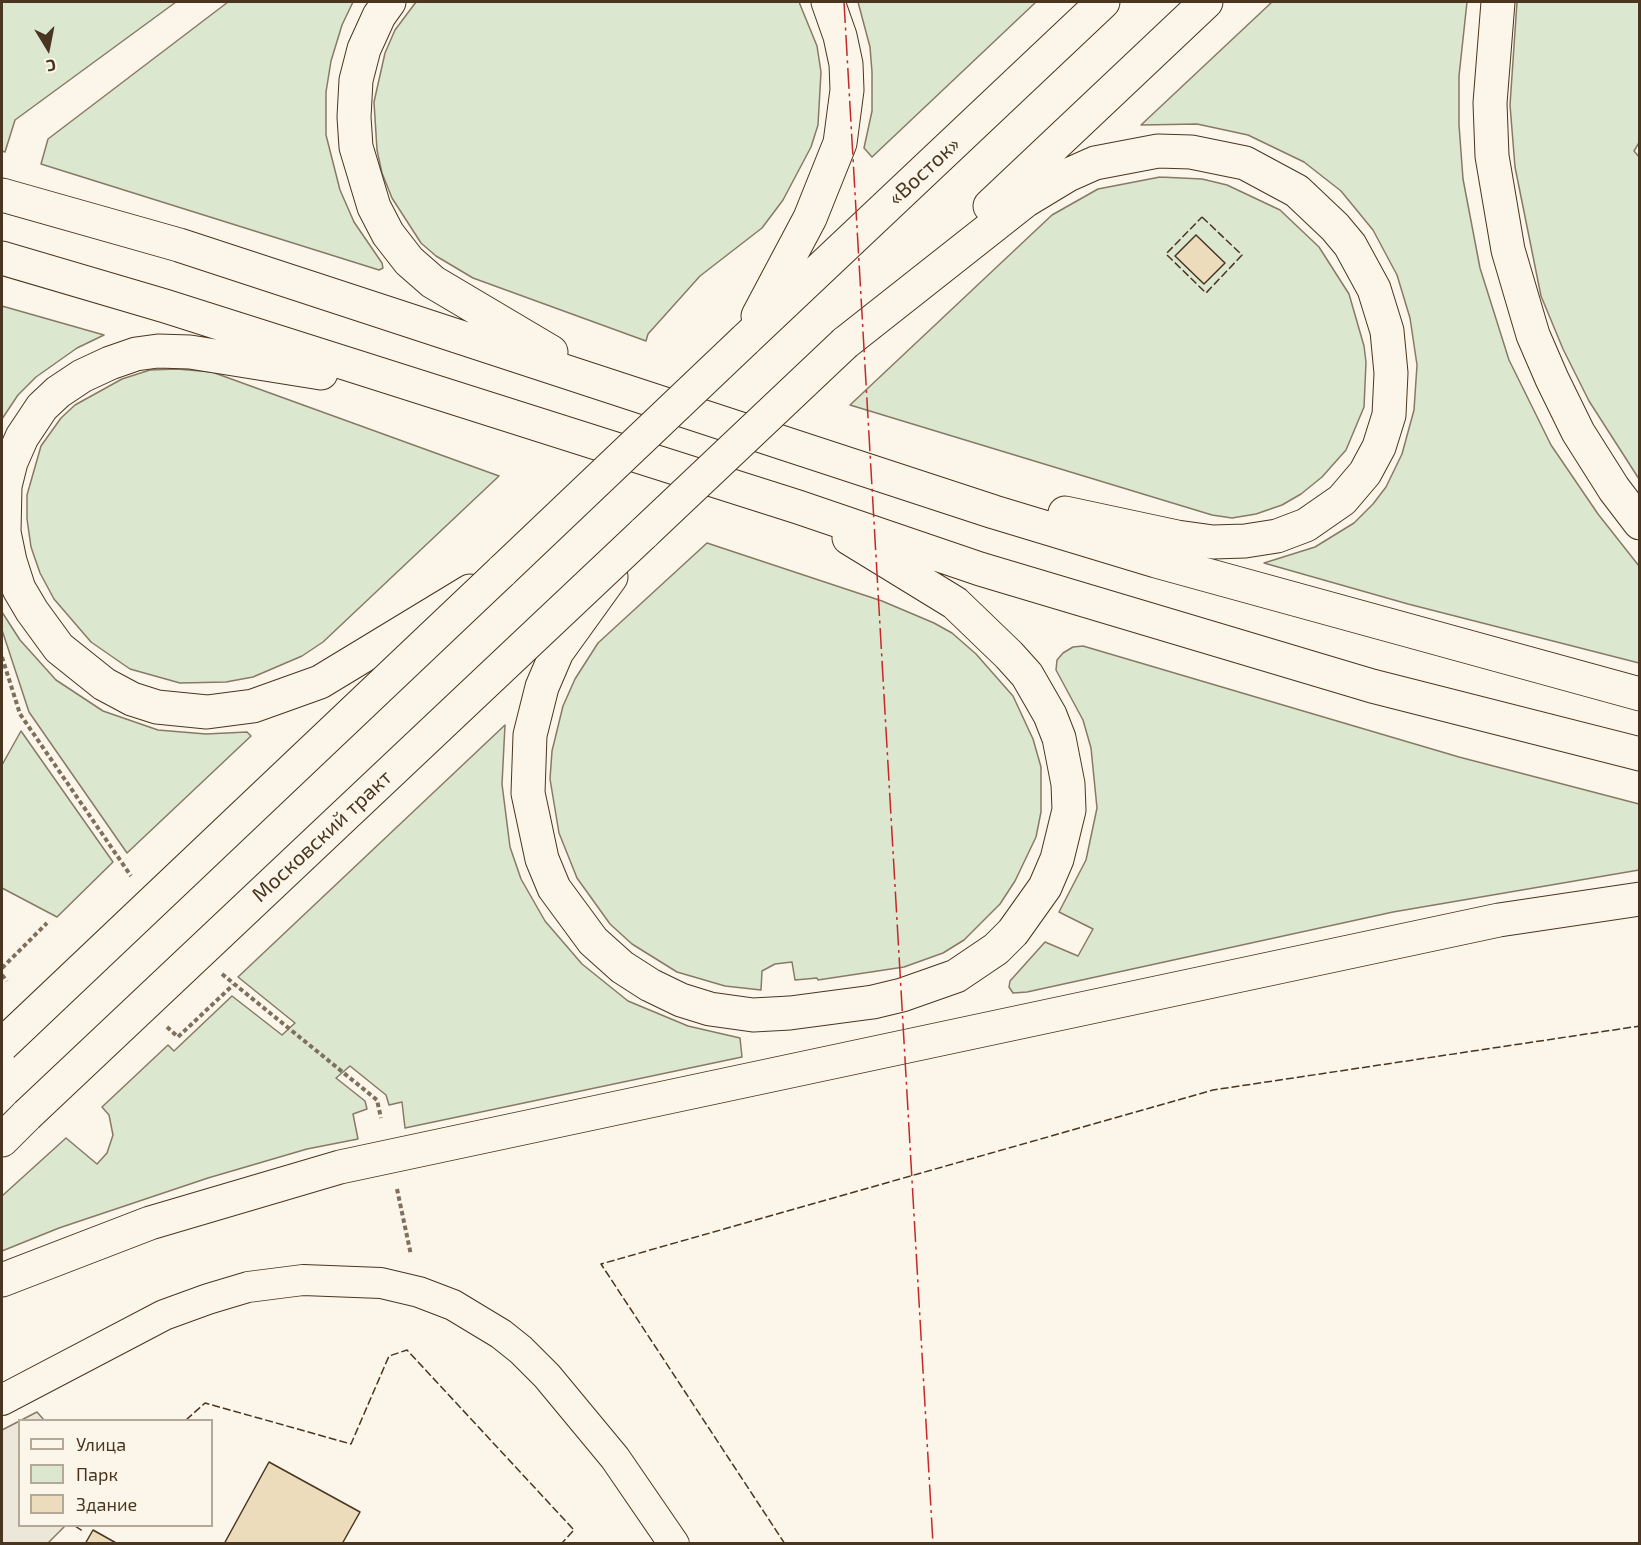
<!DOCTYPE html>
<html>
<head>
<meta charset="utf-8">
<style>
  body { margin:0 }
  #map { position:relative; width:1641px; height:1545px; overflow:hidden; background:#fbf6e9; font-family:"Exo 2",sans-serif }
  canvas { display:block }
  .frame { position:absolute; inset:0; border:3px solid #4a3520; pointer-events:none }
  .legend { position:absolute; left:18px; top:1419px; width:195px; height:108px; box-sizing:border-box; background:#fbf6e9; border:2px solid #b4a999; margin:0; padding:8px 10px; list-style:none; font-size:18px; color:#4a3520 }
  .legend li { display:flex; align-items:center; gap:12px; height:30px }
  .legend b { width:30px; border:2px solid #b4a999 }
  .north { position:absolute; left:18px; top:18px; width:60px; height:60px; -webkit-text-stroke:4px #fbf6e9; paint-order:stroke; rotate:170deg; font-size:16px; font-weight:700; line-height:24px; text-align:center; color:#4a3520 }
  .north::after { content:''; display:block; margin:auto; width:21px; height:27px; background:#4a3520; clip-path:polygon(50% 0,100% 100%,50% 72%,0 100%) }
</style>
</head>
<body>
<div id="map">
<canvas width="1641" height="1545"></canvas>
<div class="frame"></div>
<ul class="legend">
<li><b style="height:8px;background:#fbf6e9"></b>Улица</li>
<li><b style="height:16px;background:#dce7d0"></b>Парк</li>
<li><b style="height:16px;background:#ecdcbc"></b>Здание</li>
</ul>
<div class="north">С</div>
</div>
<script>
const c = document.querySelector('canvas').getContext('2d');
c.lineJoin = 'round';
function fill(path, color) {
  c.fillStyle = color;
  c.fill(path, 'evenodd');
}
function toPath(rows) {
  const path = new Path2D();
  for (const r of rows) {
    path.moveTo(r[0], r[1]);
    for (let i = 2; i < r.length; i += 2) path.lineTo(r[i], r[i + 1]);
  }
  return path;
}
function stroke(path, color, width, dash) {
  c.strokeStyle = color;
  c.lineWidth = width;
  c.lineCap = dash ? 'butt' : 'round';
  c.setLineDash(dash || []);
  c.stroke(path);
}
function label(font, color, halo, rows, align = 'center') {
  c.font = font + ' "Exo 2",sans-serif';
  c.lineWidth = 4.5;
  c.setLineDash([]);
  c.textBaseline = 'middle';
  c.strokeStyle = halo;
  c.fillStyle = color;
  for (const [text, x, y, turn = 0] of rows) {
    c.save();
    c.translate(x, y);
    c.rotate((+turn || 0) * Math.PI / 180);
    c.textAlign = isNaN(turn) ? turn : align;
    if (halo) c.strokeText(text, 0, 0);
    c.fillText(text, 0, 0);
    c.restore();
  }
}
const green = toPath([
  [2,2,176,2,15,120,5,152,2,151,2,2],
  [228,2,353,2,342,25,331,61,326,92,326,135,340,190,354,222,382,263,383,268,379,270,41,164,48,139,228,2],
  [416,2,799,2,817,46,821,72,818,125,811,147,783,200,762,228,700,276,648,334,646,341,473,278,436,256,421,243,392,198,382,173,377,150,374,102,385,53,395,30,416,2],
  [858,2,1036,2,872,157,864,148,872,111,872,72,870,47,858,2],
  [1272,2,1467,2,1459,76,1459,125,1463,179,1480,268,1509,360,1551,445,1598,514,1639,566,1639,663,1408,604,1264,563,1315,547,1354,523,1373,504,1386,487,1402,454,1414,410,1417,365,1410,318,1397,275,1373,230,1341,191,1304,162,1248,135,1197,124,1141,125,1272,2],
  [1517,2,1639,2,1640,141,1634,151,1640,158,1639,479,1589,401,1563,349,1541,296,1515,167,1510,105,1517,2],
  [1160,177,1202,179,1227,185,1280,210,1319,247,1349,294,1364,346,1366,362,1364,407,1346,450,1322,477,1301,494,1282,505,1256,514,1232,518,1212,515,850,405,1052,215,1098,189,1160,177],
  [2,306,104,335,77,348,36,377,18,395,2,419,2,306],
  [177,369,212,372,499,476,323,642,302,656,253,677,226,682,180,683,130,669,91,642,54,599,40,573,31,547,27,519,27,495,41,446,61,418,75,405,122,379,150,370,177,369],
  [707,543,882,601,934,623,952,633,976,654,1013,696,1033,739,1041,767,1041,812,1036,837,1015,881,1000,904,964,940,943,953,904,967,818,980,817,978,795,980,792,962,775,964,762,971,761,990,725,986,677,972,632,944,610,924,577,878,559,833,550,779,552,751,563,706,575,679,598,643,707,543],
  [2,612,20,640,56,680,103,711,158,730,206,734,247,732,251,736,127,853,29,712,2,630,2,612],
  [1083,646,1459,757,1639,804,1639,870,1393,912,1027,992,1013,993,1009,987,1010,981,1045,942,1078,956,1093,929,1059,912,1086,860,1097,808,1091,748,1083,720,1056,670,1057,660,1063,653,1073,647,1083,646],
  [505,725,502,784,510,847,521,879,545,921,582,964,628,1001,688,1026,740,1038,742,1057,405,1128,402,1102,389,1105,386,1095,350,1066,336,1078,365,1101,367,1109,353,1114,358,1139,307,1149,208,1178,59,1228,2,1251,2,1196,66,1138,97,1164,107,1153,113,1135,109,1115,102,1107,168,1045,174,1051,232,996,282,1035,295,1023,238,977,505,725],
  [21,731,113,862,57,917,2,888,2,765,21,731]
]);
fill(green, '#dce7d0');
stroke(green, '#887966', 1.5);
const parking = toPath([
  [37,1412,44,1420,20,1420,20,1526,65,1526,48,1543,2,1543,2,1430,37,1412]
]);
fill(parking, '#ede7d9');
stroke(parking, '#887966', 1.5);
const building = toPath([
  [1196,235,1225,263,1204,284,1175,256,1196,235],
  [269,1462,360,1512,342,1544,224,1544,269,1462],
  [93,1530,118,1544,85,1544,93,1530]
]);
fill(building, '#ecdcbc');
stroke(building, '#4a3520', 1.5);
const street = toPath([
  [2,1400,164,1315,208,1299,248,1287,303,1280,381,1283,419,1292,453,1305,501,1334,521,1350,547,1376,615,1458,674,1544]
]);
const primary = toPath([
  [2,1140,27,1115],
  [2,1280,150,1223,340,1167,1499,920,1640,899]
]);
const highway = toPath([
  [389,2,379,16,364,49,356,80,354,117,356,147,374,207,388,234,409,261,433,282,551,352],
  [1498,2,1490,103,1492,156,1508,250,1533,335,1552,379,1578,432,1614,489,1640,523],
  [2,195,179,245,994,512,1156,561,1640,694],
  [990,206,1206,2],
  [2,258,165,306,798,507,980,569,1372,686,1640,754],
  [758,316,810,218,840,143,847,90,846,64,840,36,828,2],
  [745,340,1103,2],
  [845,343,1025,201,1068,175,1095,163,1158,151,1191,152,1245,163,1297,191,1335,227,1350,245,1374,289,1387,331,1391,373,1389,415,1379,447,1365,473,1342,500,1306,525,1277,536,1245,541,1213,542,1177,537,1065,513],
  [321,373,190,352,158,351,136,354,110,363,82,376,58,392,42,407,22,437,11,462,5,486,4,532,10,561,19,589,32,611,59,648,104,684,132,699,157,707,207,712,253,706,320,682,470,591],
  [611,577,557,652,542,687,530,735,528,793,542,859,554,888,593,941,622,967,650,985,681,1000,710,1009,753,1015,790,1013,873,1002,902,995,956,976,996,949,1013,932,1045,887,1057,859,1069,810,1068,784,1059,738,1050,715,1027,675,1009,655,955,603,849,538]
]);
stroke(street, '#4a3520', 32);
stroke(primary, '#4a3520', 35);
stroke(highway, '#4a3520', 35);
stroke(toPath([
  [2,657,20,714,131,876],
  [2,968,47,923],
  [222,974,377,1100,381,1118],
  [2,975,7,981],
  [167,1027,178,1037,233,985],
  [397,1189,411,1255]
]), '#7f6f5c', 4, [4.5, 3]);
stroke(street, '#fbf6e9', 30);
stroke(primary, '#fbf6e9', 33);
stroke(highway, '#fbf6e9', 33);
const primaryBridge = toPath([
  [2,1045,502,571],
  [27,1115,644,533]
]);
const highwayBridge = toPath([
  [644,533,845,343],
  [502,571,745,340]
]);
stroke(primaryBridge, '#4a3520', 35, []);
stroke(highwayBridge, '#4a3520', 35, []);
stroke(primaryBridge, '#fbf6e9', 33);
stroke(highwayBridge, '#fbf6e9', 33);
stroke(toPath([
  [1202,217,1242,255,1206,293,1166,254,1202,217],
  [186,1420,205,1403,351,1444,389,1356,407,1350,574,1530,561,1544],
  [75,1526,84,1532],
  [785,1544,601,1264,1213,1090,1640,1026]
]), '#4a3520', 1.5, [8, 3]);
stroke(toPath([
  [844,2,933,1544]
]), '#c62828', 1.5, [21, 4.5, 3, 4.5]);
label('21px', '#4a3520', '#fbf6e9', [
  ["«Восток»",924,171,-43],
  ["Московский тракт",322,836,-43]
]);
</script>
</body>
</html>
